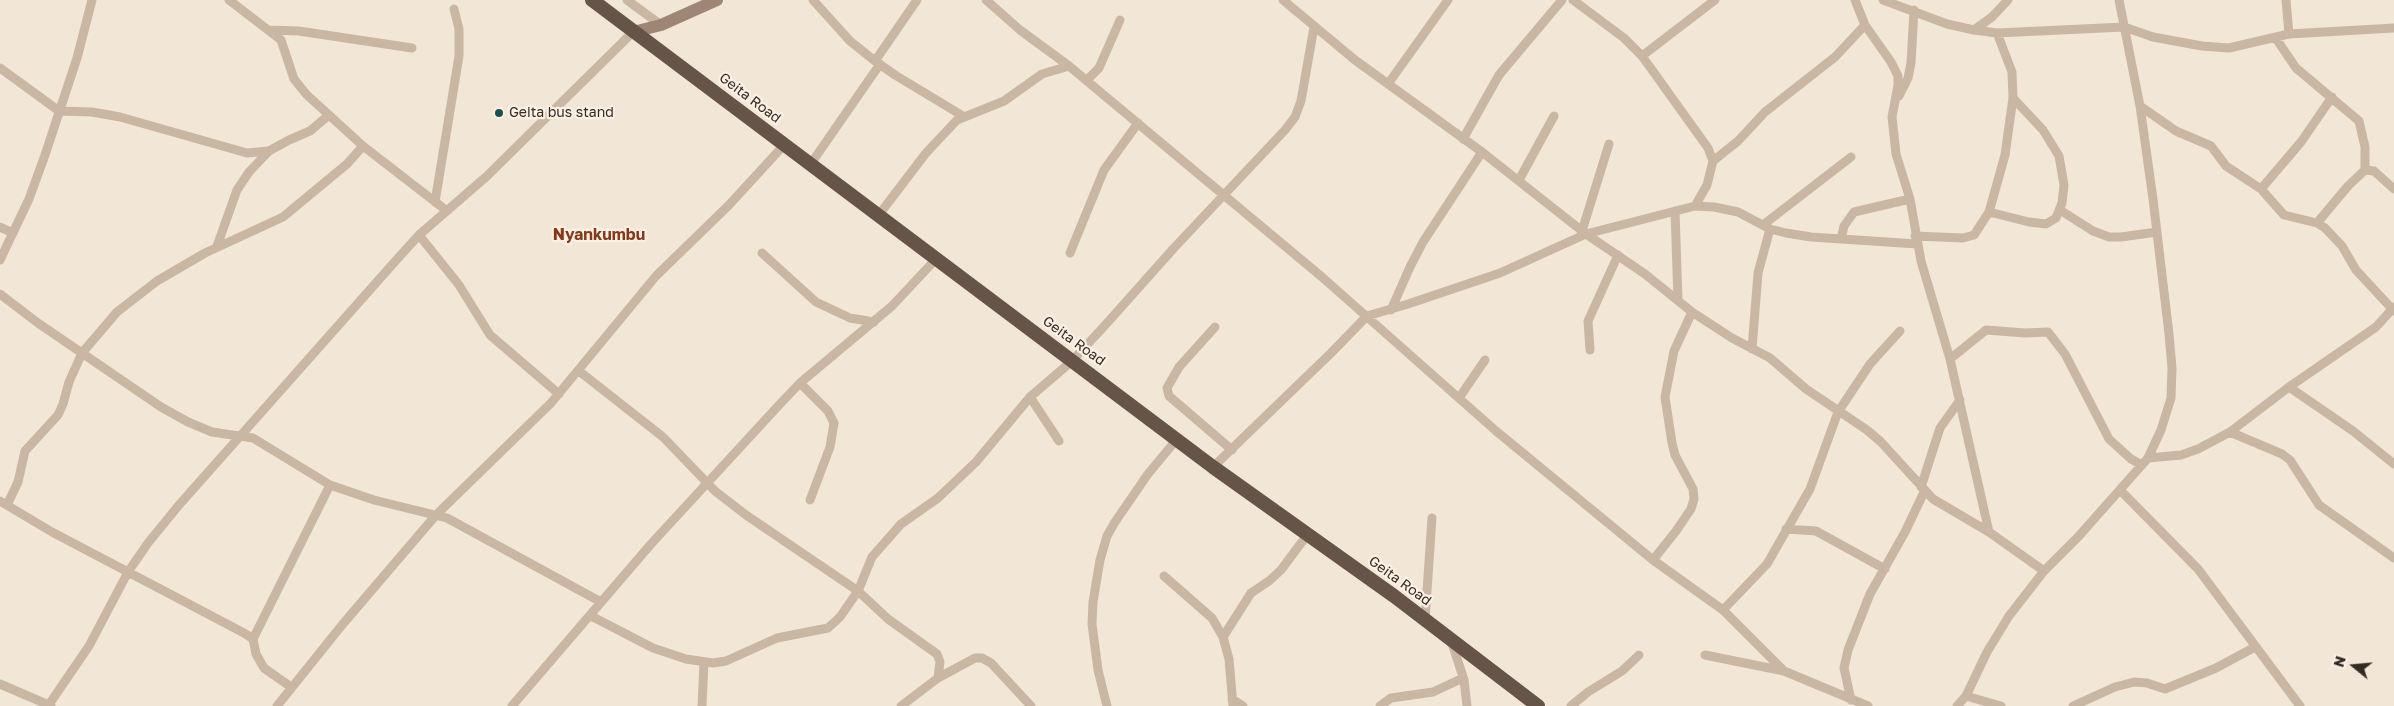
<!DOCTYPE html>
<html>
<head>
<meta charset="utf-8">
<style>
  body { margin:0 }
  #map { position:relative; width:2394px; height:706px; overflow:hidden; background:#f2e7d7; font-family:"Golos Text",sans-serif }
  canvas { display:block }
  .north { position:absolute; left:2329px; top:641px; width:50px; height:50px; -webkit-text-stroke:4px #faf0e4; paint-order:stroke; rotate:287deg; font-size:14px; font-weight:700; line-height:20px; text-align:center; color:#352b25 }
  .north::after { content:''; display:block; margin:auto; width:18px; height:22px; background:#352b25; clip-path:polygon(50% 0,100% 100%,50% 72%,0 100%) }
</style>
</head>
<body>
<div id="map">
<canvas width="2394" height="706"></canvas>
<div class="north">N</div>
</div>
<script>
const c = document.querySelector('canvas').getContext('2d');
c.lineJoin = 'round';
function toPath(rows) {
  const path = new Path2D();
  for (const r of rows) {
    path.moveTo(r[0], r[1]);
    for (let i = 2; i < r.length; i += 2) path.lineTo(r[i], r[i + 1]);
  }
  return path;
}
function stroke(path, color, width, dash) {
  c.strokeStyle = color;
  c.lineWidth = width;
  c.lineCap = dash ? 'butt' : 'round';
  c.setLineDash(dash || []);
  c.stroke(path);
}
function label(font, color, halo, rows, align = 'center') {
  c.font = font + ' "Golos Text",sans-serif';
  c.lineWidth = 4.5;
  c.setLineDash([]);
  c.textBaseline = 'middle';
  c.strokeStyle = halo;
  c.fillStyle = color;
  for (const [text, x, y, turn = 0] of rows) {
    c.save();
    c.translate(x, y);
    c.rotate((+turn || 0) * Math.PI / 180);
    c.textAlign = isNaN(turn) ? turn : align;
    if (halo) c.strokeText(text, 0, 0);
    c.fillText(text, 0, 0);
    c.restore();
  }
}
stroke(toPath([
  [229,0,281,40,294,79,307,95,363,146,447,211],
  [627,0,661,25],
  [813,0,850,41,875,61,895,75,963,116],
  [986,0,1020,30,1069,66,1322,277,1496,431,1653,560,1723,610,1784,671],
  [1283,0,1355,60,1482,152,1586,234,1645,274,1692,312,1732,338,1770,358,1806,389,1867,430,1881,442,1933,499,1989,532,2044,571],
  [1573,0,1624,38,1642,56,1708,148,1713,161,1707,185,1695,206],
  [1855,0,1865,25,1891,62,1898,76,1898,85,1892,117,1896,154,1910,199,1921,261,1950,359,1989,532],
  [1883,0,1947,24,1974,30,1997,33,2124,27,2153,37,2202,46,2229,48,2289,34,2394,28],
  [2286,0,2289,34],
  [269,30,299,31,412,48],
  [1974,30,1992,17,2008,0],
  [2275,37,2296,68,2359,121,2365,147,2365,170],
  [1642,56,1715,0],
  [875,61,917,0],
  [0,68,59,111,92,112,120,117,247,153,269,151,289,140,310,131,329,115],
  [1087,80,1099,68,1120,20],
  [1388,84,1448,0],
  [1899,96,1908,78,1911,63,1914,10],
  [2140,106,2176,131,2211,146,2226,166,2261,189,2284,215,2317,223,2325,228,2342,246,2356,270,2394,311],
  [1463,139,1499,75,1562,0],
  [1713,161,1738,141,1765,112,1835,57,1865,25],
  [810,165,880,64],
  [1519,180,1554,116],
  [2261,189,2301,142,2332,97],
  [435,202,459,56,459,29,454,9],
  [2060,210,2093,231,2109,237,2121,237,2157,232],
  [1675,211,1678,300],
  [1989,212,2029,222,2046,224,2056,218,2062,203,2064,185,2059,156,2043,130,2013,98],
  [878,216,926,153,957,120,1004,101,1042,74,1069,66],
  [2317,223,2348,186,2365,170,2374,171,2394,189],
  [1763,225,1851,157],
  [0,227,13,233],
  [1582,231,1609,144],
  [419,235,459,285,490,335,559,394],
  [1915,236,1963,238,1974,235,1989,212,2005,155,2013,98,2012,72,1997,33],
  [1841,239,1844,226,1854,212,1910,199],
  [217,246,237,190,249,172,269,151],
  [762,253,816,302,850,318,874,322],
  [1070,253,1104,170,1138,123],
  [0,260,29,199,45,155,77,58,92,0],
  [0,294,38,323,161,407,188,422,212,432,253,438,330,485,374,500,447,518,601,602],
  [1391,310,1410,267,1423,242,1482,152],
  [1215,327,1179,367,1167,388,1169,396,1232,450],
  [1752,349,1758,273,1770,229],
  [1590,350,1588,321,1618,255],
  [1950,359,1986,330,2025,333,2048,332,2065,354,2109,439,2131,459,2142,465],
  [579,371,663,437,715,491,746,515,858,591,888,619,937,654,940,662,938,678],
  [800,383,828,411,834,423,830,447,810,500],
  [2289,387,2353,431,2394,464],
  [1030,397,1059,441],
  [1459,398,1485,360],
  [2230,432,2282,454,2290,460,2319,505,2394,558],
  [2148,458,2181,455,2198,449,2230,432,2289,387,2376,327,2394,307],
  [1213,467,1331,353,1367,316,1408,304,1500,273,1586,234,1695,206,1714,207,1738,212,1770,229,1786,233,1811,237,1917,244],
  [1921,487,1940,428,1960,400],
  [2120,490,2198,569,2300,706],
  [0,501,52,532,244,633,253,639,256,654,264,668,291,687],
  [7,505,18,482,25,451,58,415,63,404,69,382,82,353,117,312,157,281,205,253,283,217,347,164,363,146],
  [1786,529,1816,531,1885,569],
  [1653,560,1676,531,1691,509,1694,499,1693,489,1675,455,1672,443,1665,397,1674,351,1692,312],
  [1164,576,1212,618,1223,637,1229,659,1233,706],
  [1723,610,1767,564,1810,489,1838,412,1870,364,1900,331],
  [591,616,653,648,686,659,713,663,726,661,777,638,828,628,840,617,858,591,872,557,901,524,938,498,976,462,1030,397,1072,361,1108,322,1173,249,1285,130,1295,117,1301,101,1314,27],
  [1425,620,1432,518],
  [1223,637,1251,593,1269,581,1281,570,1307,535],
  [253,639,330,485],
  [1451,640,1464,680,1467,706],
  [1705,655,1784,671,1868,706],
  [0,684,51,706],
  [1966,696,2001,706],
  [1232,699,1243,706],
  [1851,700,1844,668,1848,650,1870,594,1905,532,1925,490],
  [48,706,89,646,128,572,148,543,179,505,399,257,419,235,487,176,633,32],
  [277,706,342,625,436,515,551,403,656,276,729,205,784,145],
  [512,706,651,544,780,404,800,383,892,306,936,259],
  [702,706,704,662],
  [901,706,938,678,975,658,982,658,991,663,1031,706],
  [1107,706,1098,670,1092,624,1093,602,1100,560,1107,536,1115,522,1148,474,1177,439],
  [1380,706,1391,698,1433,692,1463,678],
  [1571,706,1588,692,1622,671,1639,655],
  [1957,706,1966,696,1987,652,2009,616,2044,571,2078,537,2148,458,2161,430,2171,398,2172,368,2169,334,2153,199,2140,106,2119,0],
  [2073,706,2115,687,2134,682,2147,683,2165,689,2216,668,2255,647]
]), '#cab7a3', 9);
stroke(toPath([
  [633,32,661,25,717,0]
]), '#9e8575', 12);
stroke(toPath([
  [592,0,1213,467,1394,596,1538,706]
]), '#675449', 14);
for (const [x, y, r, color] of [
  [499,113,5,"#1a5158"]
]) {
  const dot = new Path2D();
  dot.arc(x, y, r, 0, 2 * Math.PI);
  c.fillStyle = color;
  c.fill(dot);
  stroke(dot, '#faf0e4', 2);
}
label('14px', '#352b25', '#faf0e4', [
  ["Geita Road",750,98,37],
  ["Geita Road",1074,341,36],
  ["Geita Road",1400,581,36]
]);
label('14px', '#352b25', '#faf0e4', [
  ["Geita bus stand",509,113]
], 'left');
label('bold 16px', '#873a1b', '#faf0e4', [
  ["Nyankumbu",599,235]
]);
</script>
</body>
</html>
